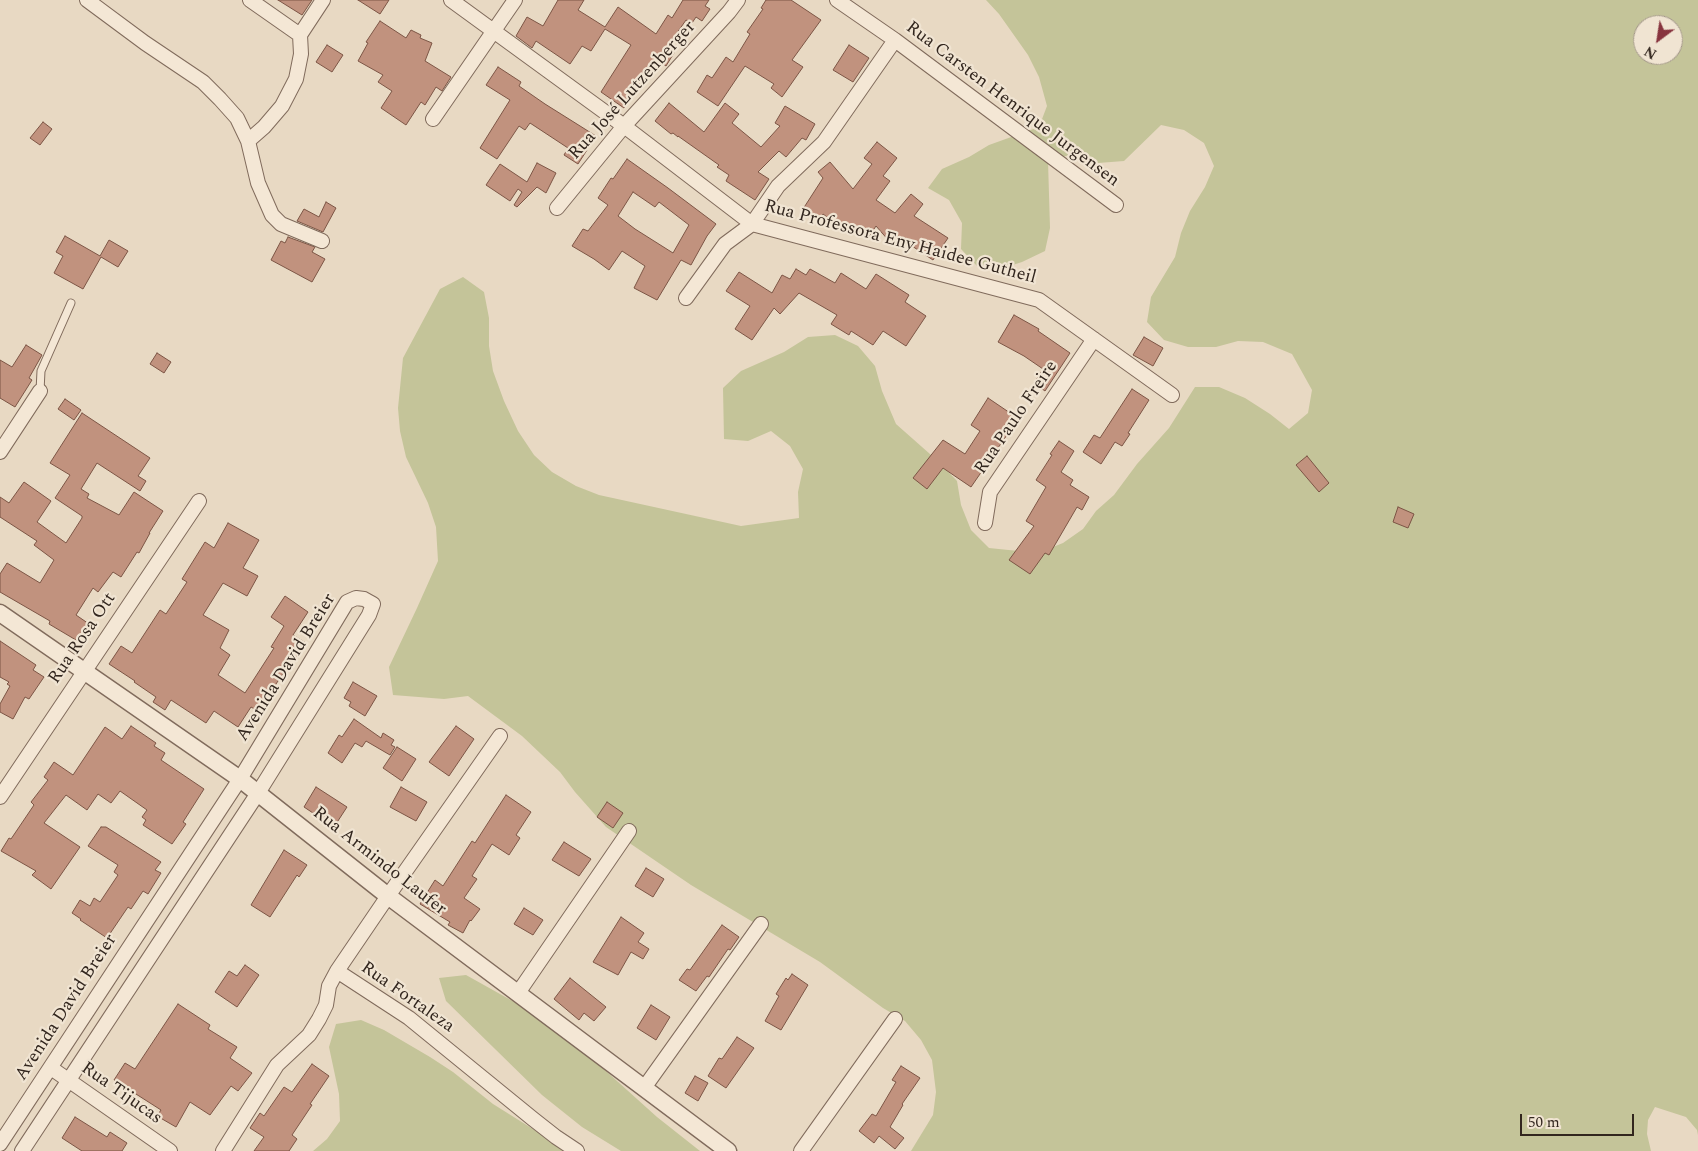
<!DOCTYPE html>
<html>
<head>
<meta charset="utf-8">
<style>
  body { margin:0 }
  #map { position:relative; width:1698px; height:1151px; overflow:hidden; background:#e8d9c3; font-family:Spectral,serif }
  canvas { display:block }
  .north { position:absolute; left:1633px; top:15px; width:50px; height:50px; box-sizing:border-box; background:#f0e4d2; border:1px solid #a4988a; border-radius:50%; rotate:211deg; font-size:14px; font-weight:700; line-height:20px; text-align:center; color:#32261e }
  .north::after { content:''; display:block; margin:auto; width:18px; height:22px; background:#87343e; clip-path:polygon(50% 0,100% 100%,50% 72%,0 100%) }
  .scale { position:absolute; left:1520px; top:1114px; width:114px; height:22px; box-sizing:border-box; border:2px solid #32261e; border-top:0; padding-left:6px; font-size:15px; line-height:18px; white-space:nowrap; color:#32261e; -webkit-text-stroke:4px #f0e4d2; paint-order:stroke }
</style>
</head>
<body>
<div id="map">
<canvas width="1698" height="1151"></canvas>
<div class="north">N</div>
<div class="scale">50 m</div>
</div>
<script>
const c = document.querySelector('canvas').getContext('2d');
c.lineJoin = 'round';
function fill(path, color) {
  c.fillStyle = color;
  c.fill(path, 'evenodd');
}
function toPath(rows) {
  const path = new Path2D();
  for (const r of rows) {
    path.moveTo(r[0], r[1]);
    for (let i = 2; i < r.length; i += 2) path.lineTo(r[i], r[i + 1]);
  }
  return path;
}
function stroke(path, color, width, dash) {
  c.strokeStyle = color;
  c.lineWidth = width;
  c.lineCap = dash ? 'butt' : 'round';
  c.setLineDash(dash || []);
  c.stroke(path);
}
function label(font, color, halo, rows, align = 'center') {
  c.font = font + ' Spectral,serif';
  c.lineWidth = 4.5;
  c.setLineDash([]);
  c.textBaseline = 'middle';
  c.strokeStyle = halo;
  c.fillStyle = color;
  for (const [text, x, y, turn = 0] of rows) {
    c.save();
    c.translate(x, y);
    c.rotate((+turn || 0) * Math.PI / 180);
    c.textAlign = isNaN(turn) ? turn : align;
    if (halo) c.strokeText(text, 0, 0);
    c.fillText(text, 0, 0);
    c.restore();
  }
}
fill(toPath([
  [986,0,1698,0,1698,1135,1697,1130,1686,1117,1655,1107,1648,1120,1647,1134,1651,1151,911,1151,933,1115,936,1092,932,1060,921,1040,905,1021,883,1008,820,962,691,885,606,827,575,792,560,772,522,736,468,696,444,699,393,695,389,667,417,608,438,561,436,527,428,503,406,457,400,431,398,408,403,358,440,289,463,277,484,292,489,318,489,346,493,371,504,401,518,431,534,455,552,472,576,486,599,495,741,526,799,518,798,492,803,469,790,446,771,431,748,441,724,439,723,388,741,371,784,352,808,337,835,335,858,346,875,366,882,391,896,424,939,462,957,481,961,505,971,530,989,548,1038,553,1063,543,1083,529,1096,511,1114,495,1137,464,1169,428,1195,387,1219,387,1245,398,1270,414,1289,429,1308,413,1312,390,1292,354,1263,342,1238,341,1216,347,1188,347,1164,340,1147,322,1151,297,1175,257,1181,233,1190,211,1205,187,1214,166,1204,143,1184,130,1161,125,1124,161,1098,163,1073,154,1048,161,1050,228,1045,251,1022,262,1000,269,977,266,961,249,962,223,949,200,928,188,942,169,969,157,989,145,1039,127,1047,106,1039,77,1028,55,999,14],
  [1643,25,1673,25,1673,55,1643,55],
  [466,975,534,1013,552,1029,597,1063,657,1117,700,1151,621,1151,582,1127,542,1095,446,1001,439,978],
  [361,1020,384,1030,430,1057,453,1072,493,1104,568,1151,313,1151,327,1139,340,1121,339,1094,329,1047,336,1024]
]), '#c4c499');
const building = toPath([
  [278,0,312,0,302,15,278,0],
  [358,0,389,0,380,14,358,0],
  [558,0,584,0,578,10,605,27,618,7,656,34,668,15,672,18,683,0,709,0,705,6,710,9,702,21,696,17,692,23,686,20,670,43,677,48,666,66,656,59,624,108,601,92,631,45,605,29,591,51,582,46,570,64,536,41,532,48,516,36,527,17,543,26,558,0],
  [766,0,791,0,821,20,792,60,803,67,782,97,771,88,774,84,745,66,718,106,697,92,707,75,712,78,726,57,733,62,750,34,747,32,763,9,761,8,766,0],
  [380,21,406,38,411,30,421,35,420,38,432,43,425,61,451,77,442,91,436,87,425,105,421,102,406,125,381,108,392,91,378,82,383,75,358,61,368,43,366,42,380,21],
  [327,45,343,55,332,72,316,62,327,45],
  [849,45,869,58,853,82,833,70,849,45],
  [498,67,521,82,519,86,545,104,596,136,578,164,564,155,568,148,530,123,525,130,519,126,497,159,480,148,510,100,486,85,498,67],
  [669,103,704,132,725,103,739,114,732,123,761,147,780,126,775,123,785,106,815,124,806,140,802,138,786,157,779,151,758,172,769,179,755,200,726,181,729,175,717,167,719,165,678,136,678,137,673,133,671,134,655,121,669,103],
  [43,122,52,129,40,145,30,138,43,122],
  [877,142,897,158,883,176,890,181,876,200,895,213,911,194,923,204,914,216,948,238,933,260,897,236,890,242,876,226,868,238,846,224,843,229,823,214,820,220,803,209,823,178,818,172,830,162,853,189,872,164,864,158,877,142],
  [627,159,668,188,716,224,707,236,691,265,681,260,657,300,634,288,645,266,622,251,609,270,594,259,572,246,583,229,588,231,608,205,598,198,611,178,613,179,627,159],
  [633,192,655,207,659,202,689,225,673,253,635,229,618,216,633,192],
  [537,163,556,173,546,193,537,187,517,207,514,205,522,192,518,189,510,201,486,185,500,164,527,182,537,163],
  [326,202,336,208,323,232,297,221,304,209,319,217,326,202],
  [65,236,100,256,109,240,128,251,118,267,101,257,83,289,54,273,63,256,56,252,65,236],
  [288,237,315,247,312,252,325,259,312,282,271,260,281,241,285,243,288,237],
  [796,269,806,275,810,269,835,283,841,273,866,289,876,274,909,295,905,302,926,316,906,346,883,331,873,345,851,331,849,335,831,324,837,315,799,293,780,314,774,308,752,340,735,329,750,306,726,291,739,272,772,293,782,275,790,279,796,269],
  [1014,315,1039,329,1038,331,1070,353,1045,391,1034,383,1043,369,1024,356,998,342,1014,315],
  [1144,337,1163,348,1153,366,1133,355,1144,337],
  [26,345,42,355,29,378,32,380,15,407,0,398,0,360,12,367,26,345],
  [157,353,171,362,164,373,150,364,157,353],
  [1132,389,1149,400,1128,433,1130,434,1122,446,1115,442,1101,464,1083,452,1094,435,1100,438,1132,389],
  [988,398,1016,417,1007,431,1009,432,971,487,943,468,927,489,913,478,943,440,965,454,980,431,971,425,988,398],
  [65,399,81,410,74,420,58,409,65,399],
  [82,413,150,458,138,476,146,481,140,491,97,463,81,489,89,494,87,498,119,515,134,492,163,511,149,533,150,533,139,553,137,552,121,577,113,572,98,592,93,588,76,615,92,626,81,643,49,624,50,621,0,592,0,574,7,563,40,583,54,560,34,545,37,541,0,517,0,497,9,503,24,482,51,501,37,522,66,543,82,518,82,516,55,498,70,475,50,463,82,413],
  [1059,441,1074,451,1061,472,1073,480,1070,485,1089,497,1082,510,1077,507,1049,555,1045,553,1030,574,1009,560,1034,526,1026,521,1046,487,1036,480,1052,455,1050,454,1059,441],
  [1307,456,1329,483,1319,492,1296,465,1307,456],
  [1398,507,1414,514,1408,528,1393,522,1398,507],
  [228,523,259,540,243,568,258,576,247,596,223,583,203,615,229,630,220,648,230,655,218,675,245,693,274,648,271,647,284,626,271,617,285,596,308,612,293,635,306,643,294,661,292,660,258,711,251,707,238,727,214,711,206,723,171,700,165,710,153,702,156,697,134,682,135,681,109,664,121,646,132,653,160,610,166,614,187,582,182,579,205,542,214,548,228,523],
  [0,641,36,665,33,670,44,677,29,699,25,697,13,719,0,712,0,704,10,686,7,684,9,682,0,677,0,641],
  [353,682,377,696,365,716,349,706,351,702,344,698,353,682],
  [354,719,381,738,383,733,394,740,391,745,395,747,390,755,366,741,362,747,355,743,342,763,328,753,339,735,342,737,354,719],
  [131,726,156,743,154,746,165,753,161,760,204,789,183,822,186,824,172,844,143,825,146,820,142,817,147,810,120,791,111,803,98,794,87,810,66,795,44,823,80,847,51,889,32,875,36,871,1,851,9,838,11,839,34,805,31,802,48,780,44,777,54,762,73,775,105,727,122,739,131,726],
  [456,726,474,739,449,776,429,762,456,726],
  [397,747,416,759,402,781,383,768,397,747],
  [316,787,347,807,334,827,304,807,316,787],
  [401,787,427,802,416,821,390,807,401,787],
  [506,795,531,812,516,835,520,838,509,855,492,844,472,876,477,879,464,898,480,909,471,921,470,920,463,933,448,925,450,922,420,904,435,880,443,886,472,841,475,843,506,795],
  [607,802,623,813,613,828,597,817,607,802],
  [101,827,106,827,161,862,155,870,161,873,148,894,143,891,131,909,128,907,107,938,80,920,81,919,72,913,80,900,90,906,94,898,100,902,118,875,114,872,118,865,88,846,101,827],
  [564,842,591,859,579,876,552,860,564,842],
  [284,850,307,865,299,877,297,875,270,917,251,905,284,850],
  [646,868,664,879,653,897,635,886,646,868],
  [524,908,543,920,533,935,514,924,524,908],
  [621,917,644,933,638,942,649,949,643,959,631,952,618,975,593,962,621,917],
  [722,925,739,937,730,950,728,949,709,977,707,976,696,991,679,980,687,969,690,970,722,925],
  [245,965,259,975,237,1007,215,992,229,971,237,976,245,965],
  [792,974,808,985,781,1030,765,1021,779,996,776,994,786,978,788,980,792,974],
  [570,978,606,1007,594,1021,584,1013,579,1020,554,999,570,978],
  [178,1004,210,1025,208,1029,237,1047,230,1058,252,1073,238,1091,231,1086,210,1115,190,1102,176,1127,157,1116,161,1110,114,1080,125,1063,135,1069,178,1004],
  [651,1005,670,1017,656,1040,637,1028,651,1005],
  [737,1037,754,1048,726,1088,708,1076,719,1058,722,1059,737,1037],
  [312,1064,329,1076,310,1104,312,1105,292,1135,297,1139,289,1151,254,1151,264,1137,250,1128,260,1113,264,1116,284,1087,292,1092,312,1064],
  [901,1066,920,1078,902,1104,903,1105,890,1127,904,1138,895,1149,879,1136,874,1143,859,1131,872,1114,876,1116,896,1082,892,1080,901,1066],
  [695,1076,708,1083,698,1101,685,1093,695,1076],
  [75,1117,107,1137,110,1132,127,1143,122,1151,82,1151,62,1138,75,1117]
]);
fill(building, '#c1927e');
stroke(building, '#7c5545', 1);
const service = toPath([
  [40,391,41,371,71,303]
]);
const minor = toPath([
  [87,0,145,43,203,82,220,99,237,118,248,141,258,183,272,215,281,224,322,241],
  [250,0,300,35],
  [451,0,624,126,752,224,1039,300,1172,395],
  [837,0,895,40,1116,205],
  [300,35,323,0],
  [433,119,515,0],
  [248,141,264,127,282,106,296,79,301,54,300,35],
  [557,208,624,126,729,12,738,0],
  [686,298,725,244,752,224,778,186,824,142,895,40],
  [0,452,40,391],
  [985,523,990,492,1094,339],
  [0,797,199,501],
  [337,971,388,896,500,736],
  [518,993,629,831],
  [51,1068,170,1151],
  [644,1088,761,924],
  [0,1144,240,779,347,602,356,598,364,599,373,604,369,615,258,793,22,1151],
  [223,1151,277,1065,309,1035,319,1019,326,1005,329,986,337,971,409,1018,533,1119,556,1137,577,1151],
  [801,1151,895,1019]
]);
const tertiary = toPath([
  [0,613,240,779,388,896,728,1151]
]);
stroke(service, '#806b5c', 9);
stroke(minor, '#806b5c', 16);
stroke(tertiary, '#806b5c', 19);
stroke(service, '#f4e7d5', 7);
stroke(minor, '#f4e7d5', 14);
stroke(tertiary, '#f4e7d5', 16);
label('18px', '#32261e', '#f0e4d2', [
  ["Rua José Lutzenberger",633,91,-48],
  ["Rua Carsten Henrique Jurgensen",1012,105,37],
  ["Rua Professora Eny Haidee Gutheil",900,243,15],
  ["Rua Paulo Freire",1017,418,-56],
  ["Rua Rosa Ott",83,639,-56],
  ["Avenida David Breier",287,668,-58],
  ["Rua Armindo Laufer",379,862,38],
  ["Rua Fortaleza",407,998,35],
  ["Avenida David Breier",67,1008,-57],
  ["Rua Tijucas",121,1094,35]
]);
</script>
</body>
</html>
